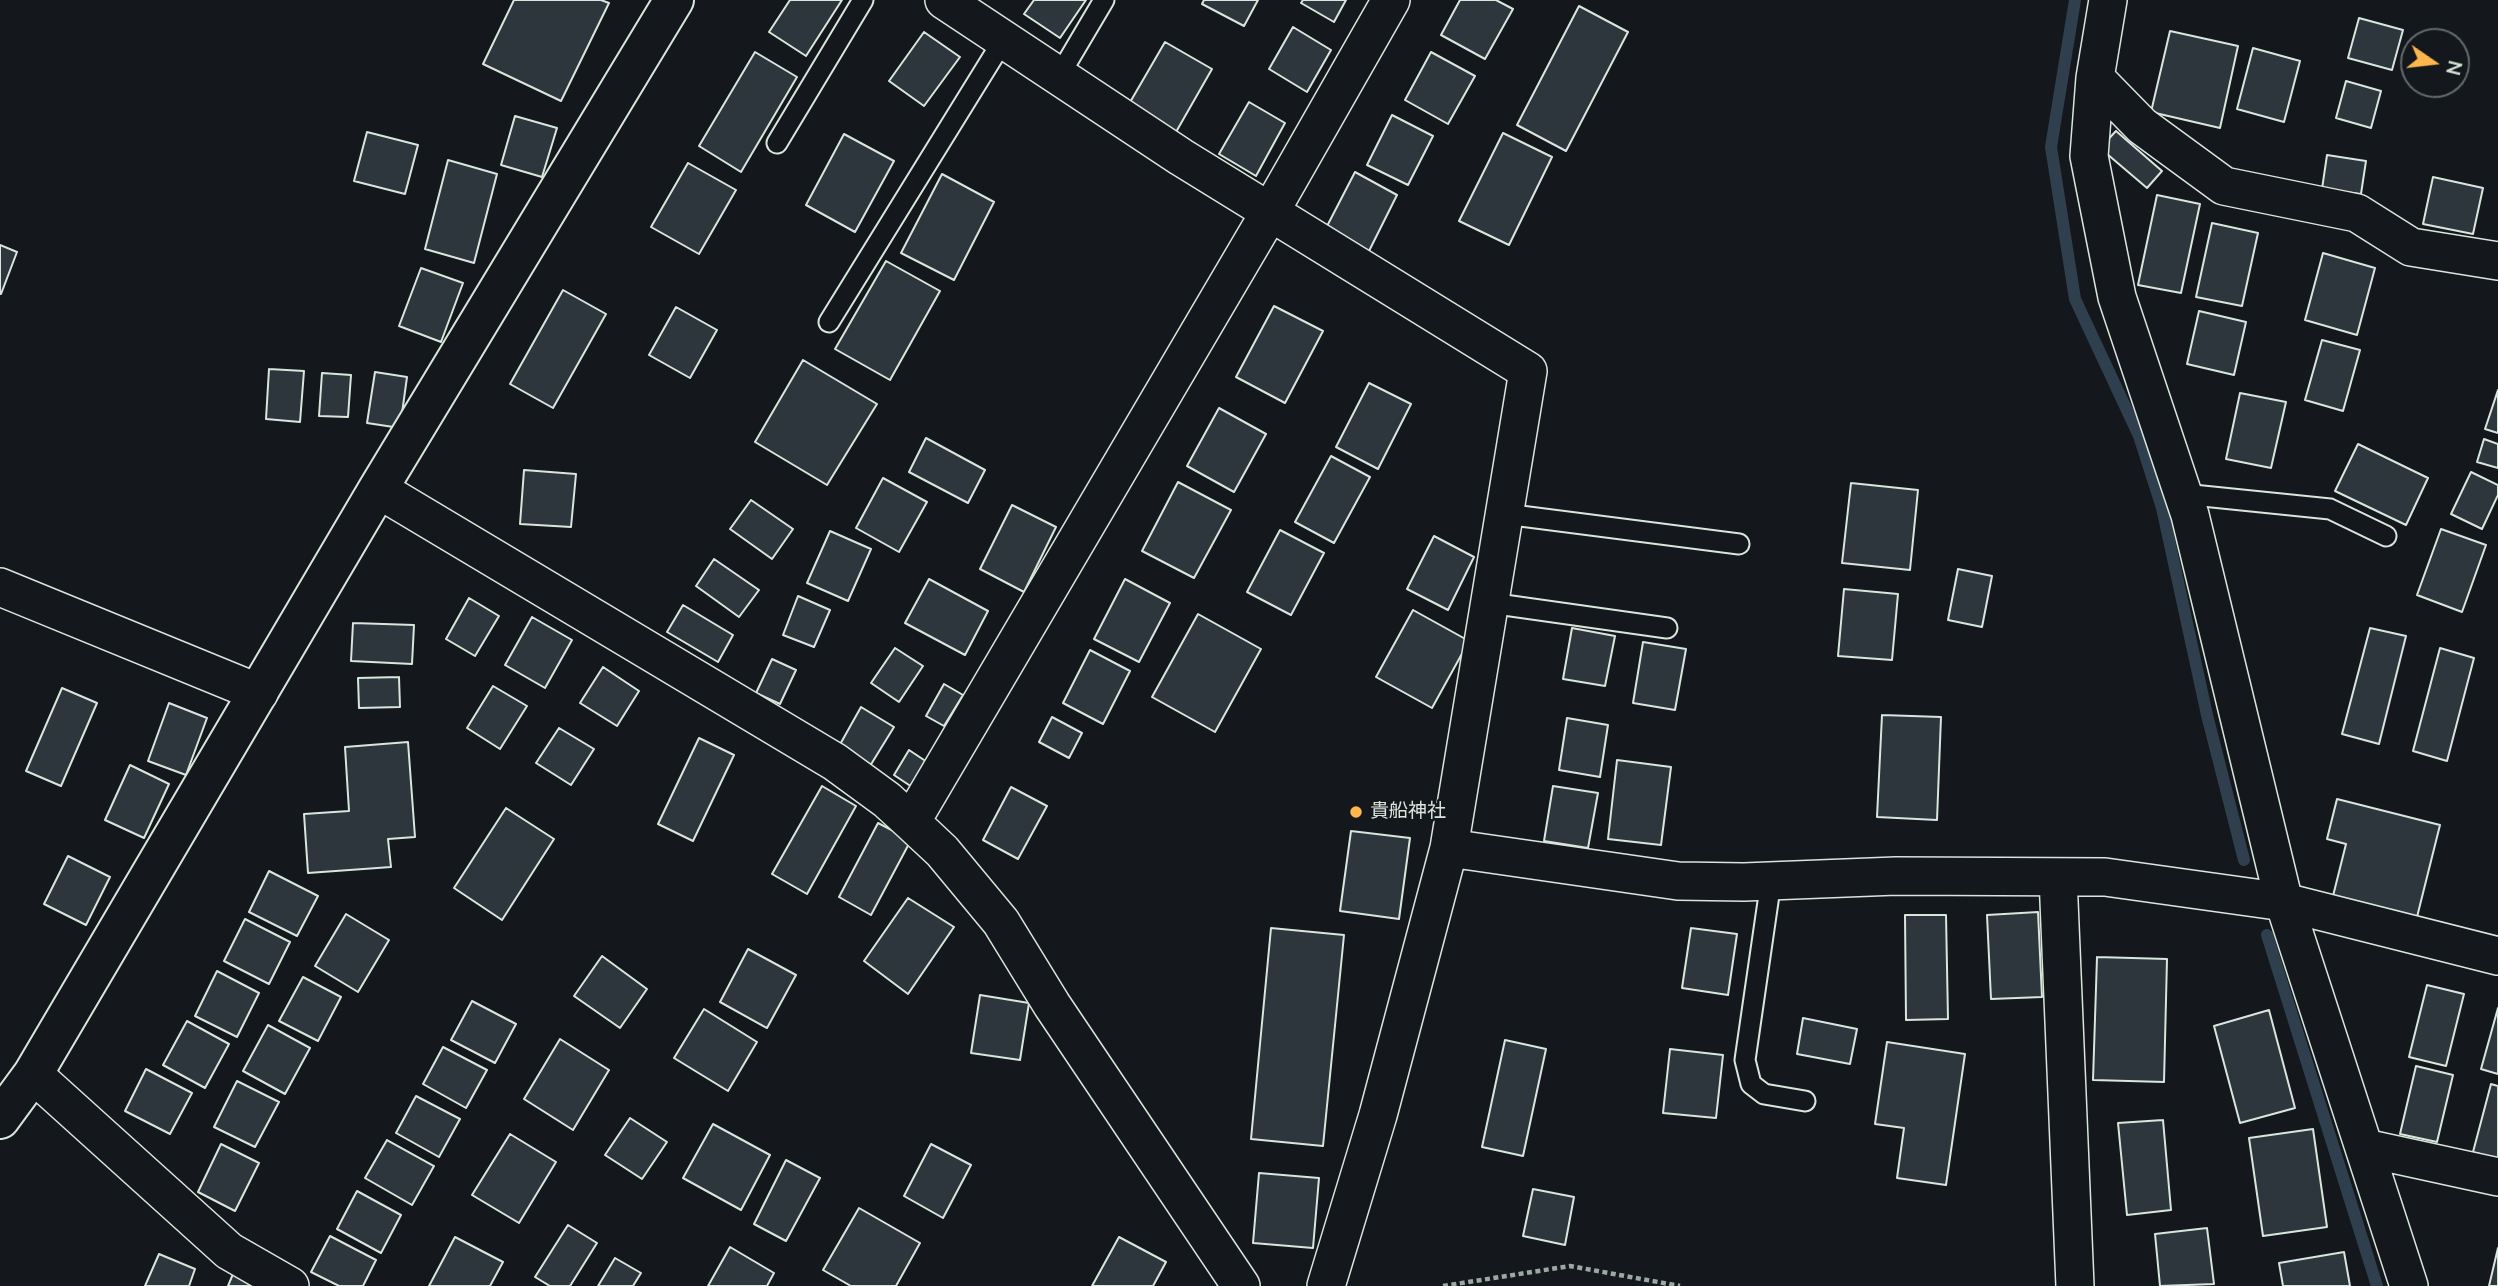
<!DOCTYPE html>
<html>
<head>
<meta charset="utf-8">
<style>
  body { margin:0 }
  #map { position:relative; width:2498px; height:1286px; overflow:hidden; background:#14181c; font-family:"Nunito Sans",sans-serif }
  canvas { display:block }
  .north { position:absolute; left:2400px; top:28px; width:70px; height:70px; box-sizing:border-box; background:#14181c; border:2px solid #626a69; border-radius:50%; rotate:104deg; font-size:19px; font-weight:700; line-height:28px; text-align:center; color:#d8e6dc }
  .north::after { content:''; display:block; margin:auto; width:24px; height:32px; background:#ffb74d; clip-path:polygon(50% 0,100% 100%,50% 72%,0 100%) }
</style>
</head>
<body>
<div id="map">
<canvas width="2498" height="1286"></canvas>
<div class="north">N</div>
</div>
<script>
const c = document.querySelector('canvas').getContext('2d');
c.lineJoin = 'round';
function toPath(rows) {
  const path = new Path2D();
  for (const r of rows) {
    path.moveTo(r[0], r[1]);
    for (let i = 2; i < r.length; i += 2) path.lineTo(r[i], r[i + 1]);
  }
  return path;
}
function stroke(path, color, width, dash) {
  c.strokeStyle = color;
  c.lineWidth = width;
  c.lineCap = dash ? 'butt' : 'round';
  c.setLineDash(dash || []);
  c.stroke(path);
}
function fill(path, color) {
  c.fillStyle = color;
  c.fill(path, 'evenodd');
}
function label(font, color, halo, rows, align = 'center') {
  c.font = font + ' "Nunito Sans","Noto Sans JP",sans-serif';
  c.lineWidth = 5;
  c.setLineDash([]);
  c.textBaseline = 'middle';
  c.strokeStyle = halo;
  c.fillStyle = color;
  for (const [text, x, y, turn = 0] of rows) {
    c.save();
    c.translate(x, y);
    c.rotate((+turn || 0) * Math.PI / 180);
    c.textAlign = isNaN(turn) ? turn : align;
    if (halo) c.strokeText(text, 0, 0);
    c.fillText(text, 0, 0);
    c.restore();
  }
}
stroke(toPath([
  [2075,0,2051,147,2075,299,2139,436,2162,508,2207,715,2244,860],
  [2267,935,2377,1286]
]), '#2f3f4d', 12);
const building = toPath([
  [514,0,601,0,609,3,561,101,483,64,514,0],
  [790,0,842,0,806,56,769,32,790,0],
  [1034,0,1086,0,1060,38,1024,14,1034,0],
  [1204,0,1258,0,1244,26,1202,4,1204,0],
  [1303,0,1346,0,1334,22,1301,3,1303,0],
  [1460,0,1496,0,1513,9,1485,59,1441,35,1460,0],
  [1579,6,1628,32,1566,151,1517,125,1579,6],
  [2359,18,2403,30,2392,70,2348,58,2359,18],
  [1293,27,1331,50,1307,92,1269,69,1293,27],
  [2170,31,2238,46,2220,128,2151,112,2170,31],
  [924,32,960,57,924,106,889,81,924,32],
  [1165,42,1212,69,1176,132,1129,104,1165,42],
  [2253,48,2300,61,2284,122,2237,109,2253,48],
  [755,52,797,77,741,172,699,146,755,52],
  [1431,52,1475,76,1448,124,1405,100,1431,52],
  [2346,81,2381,91,2371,128,2336,118,2346,81],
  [1249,102,1285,123,1256,176,1219,154,1249,102],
  [1392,115,1433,136,1408,185,1367,165,1392,115],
  [515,116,557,128,542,177,501,165,515,116],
  [2116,131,2162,171,2147,188,2100,148,2116,131],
  [367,132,418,145,405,194,354,181,367,132],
  [1503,133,1552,157,1509,245,1459,221,1503,133],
  [844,134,894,161,855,232,806,205,844,134],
  [2327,155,2366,161,2361,194,2322,189,2327,155],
  [448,160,497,174,474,263,425,249,448,160],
  [688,163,736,190,699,254,651,227,688,163],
  [1355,172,1397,195,1368,253,1325,230,1355,172],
  [942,174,994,202,954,280,901,253,942,174],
  [2433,177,2483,188,2473,234,2423,224,2433,177],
  [2157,195,2200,204,2181,293,2138,285,2157,195],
  [2212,223,2258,233,2242,306,2196,297,2212,223],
  [0,245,17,252,1,294,0,294,0,245],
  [2323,253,2375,268,2357,335,2305,320,2323,253],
  [886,261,940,291,890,380,835,349,886,261],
  [421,268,463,283,441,342,399,326,421,268],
  [563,290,606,314,553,408,510,384,563,290],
  [1274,306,1323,331,1285,403,1236,377,1274,306],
  [676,307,717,330,690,378,649,355,676,307],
  [2199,311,2246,322,2234,375,2187,364,2199,311],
  [2322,340,2360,350,2343,411,2305,400,2322,340],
  [803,360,877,404,827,485,755,442,803,360],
  [269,369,304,371,300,422,266,419,269,369],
  [375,372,407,377,400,428,367,423,375,372],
  [322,373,351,375,348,417,319,416,322,373],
  [1369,383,1411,404,1378,469,1336,447,1369,383],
  [2498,390,2498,433,2485,429,2498,390],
  [2240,393,2286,402,2271,468,2226,459,2240,393],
  [1219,408,1266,434,1234,492,1187,466,1219,408],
  [926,438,985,470,968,503,909,472,926,438],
  [2484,439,2498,444,2498,468,2477,462,2484,439],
  [2358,444,2428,478,2406,525,2335,491,2358,444],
  [1331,456,1370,477,1334,543,1295,522,1331,456],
  [524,470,576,474,571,527,520,524,524,470],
  [2471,472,2498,485,2498,495,2482,529,2451,514,2471,472],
  [883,478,927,502,899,552,856,528,883,478],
  [1178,482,1231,510,1194,578,1142,551,1178,482],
  [1851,483,1918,490,1910,570,1842,563,1851,483],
  [751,500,793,529,772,559,730,529,751,500],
  [1012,505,1056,527,1024,592,980,569,1012,505],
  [2441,529,2486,545,2462,612,2417,595,2441,529],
  [1280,530,1324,553,1291,615,1247,592,1280,530],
  [830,531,871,549,848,601,807,583,830,531],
  [1434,536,1474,557,1448,610,1407,589,1434,536],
  [714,559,759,590,739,617,696,586,714,559],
  [1958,569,1992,576,1982,627,1948,620,1958,569],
  [929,579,988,611,965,655,905,623,929,579],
  [1125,579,1170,603,1139,662,1094,639,1125,579],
  [1844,589,1898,594,1892,660,1838,656,1844,589],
  [798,596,830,610,814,647,783,635,798,596],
  [469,598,499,616,475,656,446,639,469,598],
  [683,605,733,635,718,662,667,632,683,605],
  [1413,610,1469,641,1432,708,1376,677,1413,610],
  [1198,614,1261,649,1215,732,1152,697,1198,614],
  [532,617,572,640,545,688,505,665,532,617],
  [353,623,414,625,412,664,351,661,353,623],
  [1572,628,1615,636,1605,686,1563,679,1572,628],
  [2370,628,2406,636,2379,744,2342,734,2370,628],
  [1643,642,1686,649,1675,710,1633,703,1643,642],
  [895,648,923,666,899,702,871,683,895,648],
  [2440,648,2474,658,2447,761,2413,751,2440,648],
  [1090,650,1130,671,1103,724,1063,703,1090,650],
  [772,659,796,670,780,704,756,693,772,659],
  [603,667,639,691,617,726,580,703,603,667],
  [399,677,400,707,359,708,358,678,399,677],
  [944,684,963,695,944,726,926,716,944,684],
  [493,686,527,706,500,749,467,728,493,686],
  [62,688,97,703,61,786,26,771,62,688],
  [169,703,207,718,186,775,148,761,169,703],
  [861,707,894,727,870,766,838,748,861,707],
  [1882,715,1941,717,1937,820,1877,817,1882,715],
  [1052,717,1082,733,1069,758,1039,742,1052,717],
  [1567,718,1608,725,1600,777,1559,770,1567,718],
  [559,728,594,749,571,785,536,763,559,728],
  [699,738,734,755,693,841,658,824,699,738],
  [408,742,415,837,388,839,391,867,308,873,304,814,349,811,345,747,408,742],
  [909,750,927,762,912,787,894,775,909,750],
  [1617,760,1671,767,1661,845,1608,839,1617,760],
  [130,765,169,784,144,838,105,820,130,765],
  [822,786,856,806,807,894,772,874,822,786],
  [1553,786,1598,793,1588,848,1544,841,1553,786],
  [1011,787,1047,806,1018,859,983,840,1011,787],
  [2337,799,2440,825,2417,917,2333,896,2346,844,2327,839,2337,799],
  [506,808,554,839,502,920,454,888,506,808],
  [878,823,911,840,871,915,839,897,878,823],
  [1351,831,1410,838,1399,919,1340,911,1351,831],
  [68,856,110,877,86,925,44,904,68,856],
  [269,871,318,896,297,936,249,912,269,871],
  [908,898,954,927,908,994,864,961,908,898],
  [2038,912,2042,997,1991,999,1987,915,2038,912],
  [346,914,389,940,358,992,315,966,346,914],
  [1905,915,1946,915,1948,1019,1906,1020,1905,915],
  [245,919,290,942,269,984,224,961,245,919],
  [1271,928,1344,935,1323,1146,1251,1139,1271,928],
  [1691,928,1737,934,1728,995,1682,988,1691,928],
  [748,949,796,975,767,1028,720,1002,748,949],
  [602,956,647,989,620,1028,574,996,602,956],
  [2097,957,2167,959,2164,1082,2093,1080,2097,957],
  [217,971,259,993,237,1037,195,1016,217,971],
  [303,977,341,997,318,1041,279,1021,303,977],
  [2427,985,2464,994,2446,1066,2409,1057,2427,985],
  [980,995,1029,1003,1020,1060,971,1053,980,995],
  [472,1001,516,1024,495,1063,451,1040,472,1001],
  [2498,1008,2498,1074,2481,1069,2498,1008],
  [704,1009,757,1042,728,1091,674,1058,704,1009],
  [2269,1010,2295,1108,2240,1123,2214,1026,2269,1010],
  [1803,1018,1857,1029,1850,1064,1797,1054,1803,1018],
  [187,1021,229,1044,205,1088,163,1065,187,1021],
  [268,1025,310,1048,285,1094,243,1071,268,1025],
  [560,1039,609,1070,573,1130,524,1099,560,1039],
  [1505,1040,1546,1049,1523,1156,1482,1147,1505,1040],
  [1887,1042,1965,1054,1946,1185,1897,1178,1904,1128,1875,1124,1887,1042],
  [443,1047,487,1070,466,1108,423,1084,443,1047],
  [1670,1049,1723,1055,1716,1118,1663,1113,1670,1049],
  [2416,1066,2453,1075,2437,1142,2400,1134,2416,1066],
  [146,1069,192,1093,170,1134,125,1111,146,1069],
  [237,1081,279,1102,255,1147,214,1127,237,1081],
  [2491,1084,2498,1086,2498,1159,2473,1152,2491,1084],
  [416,1096,460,1119,439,1157,396,1133,416,1096],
  [630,1118,667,1142,642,1179,605,1155,630,1118],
  [2163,1120,2171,1210,2127,1215,2118,1123,2163,1120],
  [713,1124,770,1155,741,1210,683,1178,713,1124],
  [2313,1129,2327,1227,2263,1236,2249,1138,2313,1129],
  [510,1134,556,1162,519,1223,472,1195,510,1134],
  [387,1140,434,1166,412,1205,365,1178,387,1140],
  [221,1144,259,1163,235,1211,198,1192,221,1144],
  [931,1144,971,1165,943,1218,904,1196,931,1144],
  [786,1160,820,1178,786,1241,754,1224,786,1160],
  [1259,1173,1319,1178,1313,1248,1253,1243,1259,1173],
  [1533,1189,1574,1197,1565,1245,1523,1236,1533,1189],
  [357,1191,401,1215,381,1253,337,1229,357,1191],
  [859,1208,920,1243,896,1286,851,1286,823,1270,859,1208],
  [568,1225,597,1243,570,1286,550,1286,535,1277,568,1225],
  [2207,1228,2214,1284,2160,1286,2155,1234,2207,1228],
  [330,1236,376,1260,363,1286,339,1286,311,1272,330,1236],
  [455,1237,503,1262,490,1286,429,1286,455,1237],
  [1119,1237,1166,1262,1153,1286,1092,1286,1119,1237],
  [730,1247,774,1273,767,1286,708,1286,730,1247],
  [2498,1248,2498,1286,2489,1286,2498,1248],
  [2344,1252,2350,1286,2283,1286,2279,1263,2344,1252],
  [159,1254,195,1269,189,1286,145,1286,159,1254],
  [615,1258,641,1273,633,1286,598,1286,615,1258],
  [233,1274,265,1286,228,1286,233,1274]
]);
fill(building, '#2c363c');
stroke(building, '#d8e6dc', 2);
const service = toPath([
  [1059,76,1104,0],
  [777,143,863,0],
  [829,322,1004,39],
  [2183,494,2330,509,2386,536],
  [1505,514,1739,544],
  [1490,603,1667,628],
  [1771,881,1745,1060,1751,1084,1764,1094,1805,1101]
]);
const minor = toPath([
  [944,0,1181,157,1528,371,1449,848,1378,1115,1326,1286],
  [2108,0,2095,78,2089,156,2117,297,2190,515,2284,902,2409,1286],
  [2095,78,2142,126,2224,186,2357,213,2411,247,2498,261],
  [378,489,835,762,887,800,911,822,942,851,1001,922,1052,1005,1241,1286],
  [0,587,259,693],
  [911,822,1270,212,1391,0],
  [1449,848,1678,881,1744,882,1896,876,2105,877,2284,902,2498,956],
  [2058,877,2075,1286],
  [33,1074,229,1251,290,1286],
  [2365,1148,2498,1177]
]);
const tertiary = toPath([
  [0,1119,33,1074,378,489,674,0]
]);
stroke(service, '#d8e6dc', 23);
stroke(minor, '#d8e6dc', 40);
stroke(tertiary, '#d8e6dc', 42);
stroke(toPath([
  [1443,1286,1570,1266,1680,1286]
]), '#9da8a2', 4.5, [5, 3.5]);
stroke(service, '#14181c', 19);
stroke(minor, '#14181c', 37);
stroke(tertiary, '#14181c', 38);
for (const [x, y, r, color] of [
  [1356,812,7,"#ffb74d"]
]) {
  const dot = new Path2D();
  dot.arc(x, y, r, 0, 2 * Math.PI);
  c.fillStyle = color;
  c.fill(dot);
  stroke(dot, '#14181c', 2.5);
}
label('19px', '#d8e6dc', '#14181c', [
  ["貴船神社",1370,812]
], 'left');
</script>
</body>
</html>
